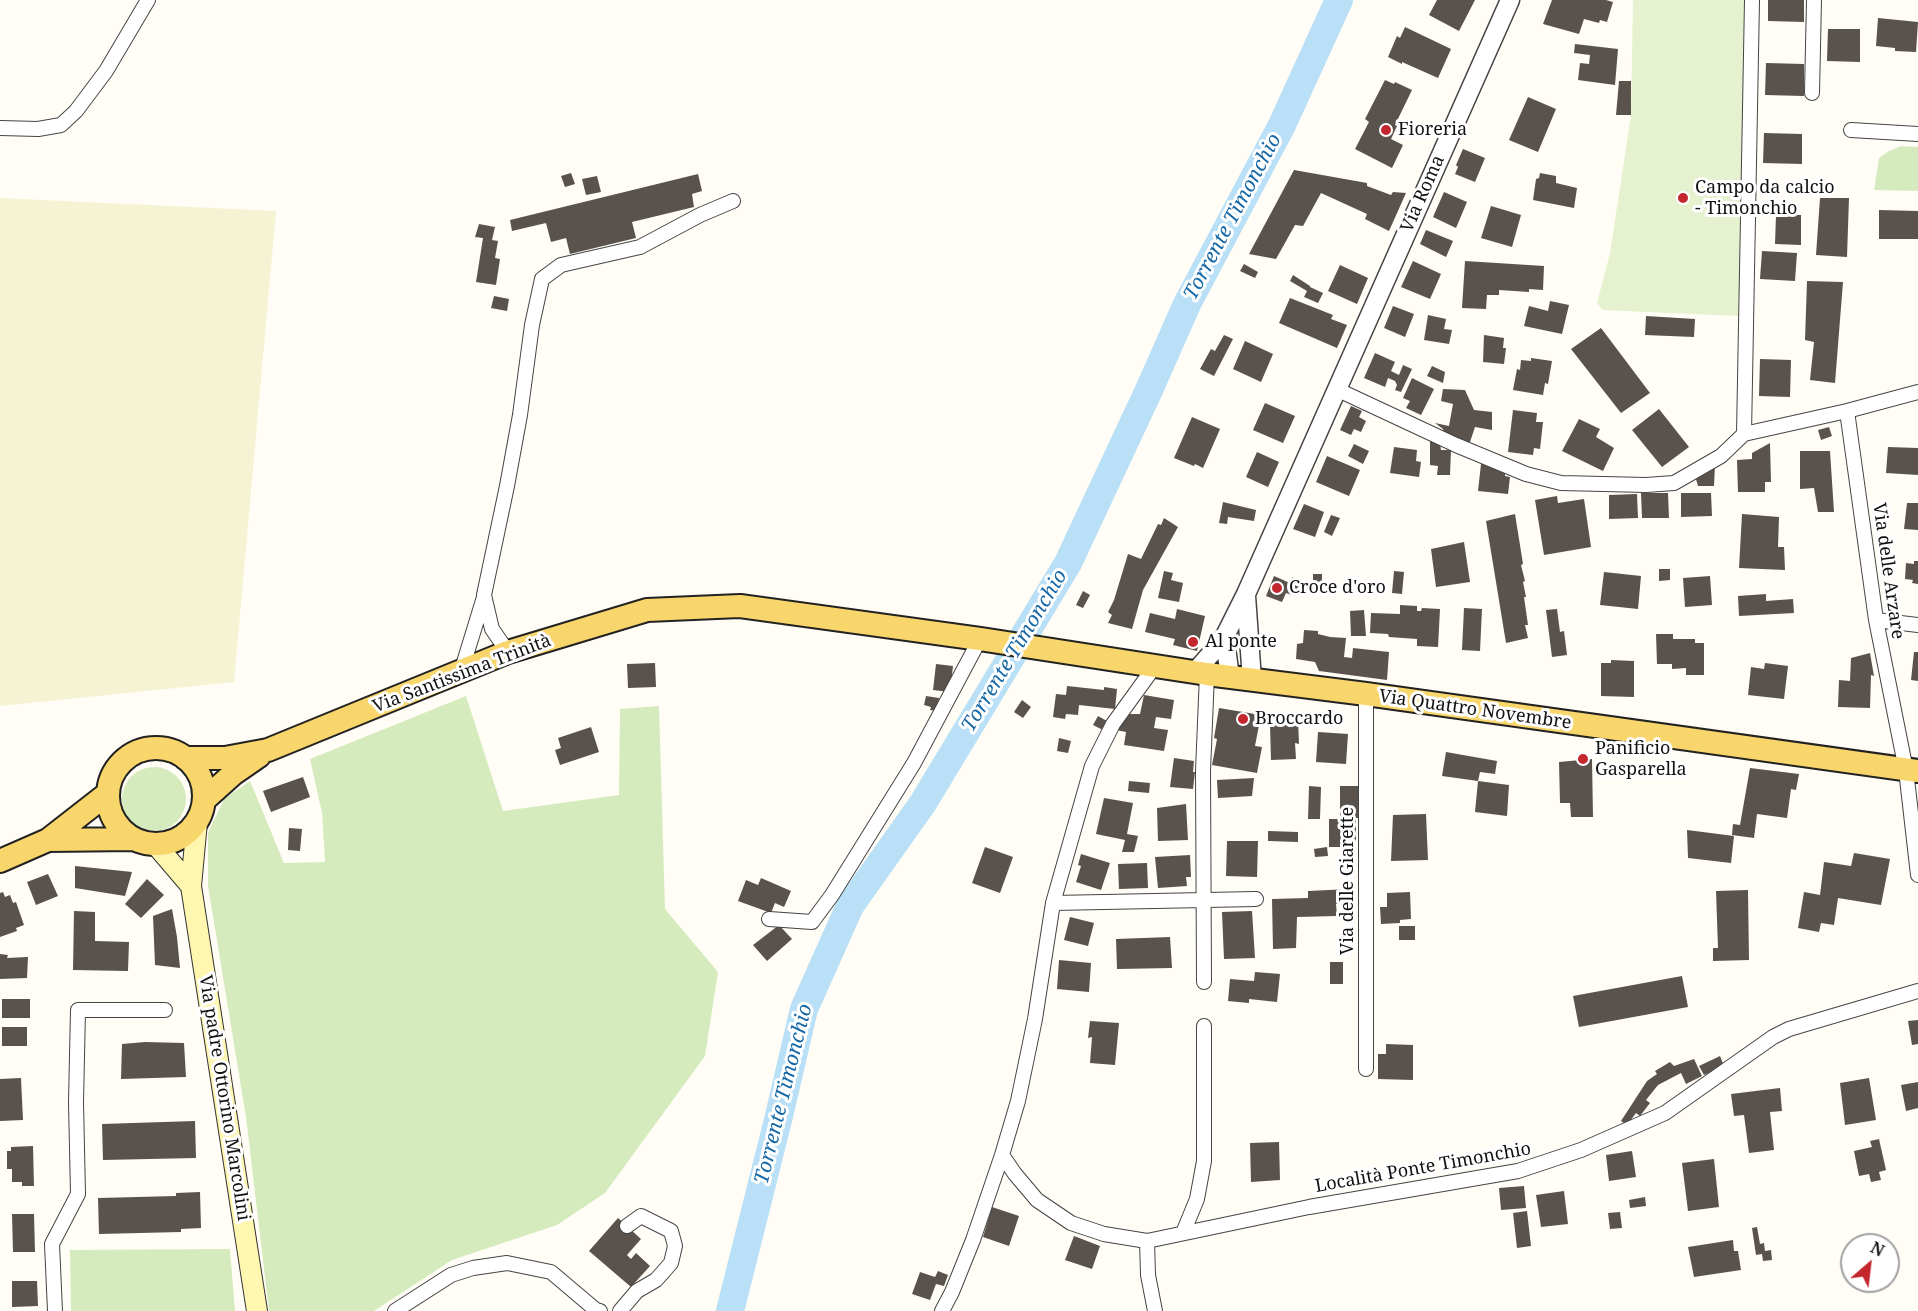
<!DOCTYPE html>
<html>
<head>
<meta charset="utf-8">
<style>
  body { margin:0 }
  #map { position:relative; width:1918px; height:1311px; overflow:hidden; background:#fffdf5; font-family:"Noto Serif",serif }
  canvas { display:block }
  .north { position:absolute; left:1840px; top:1233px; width:60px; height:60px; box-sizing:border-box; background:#fff; border:2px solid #a0a0a0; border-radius:50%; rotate:28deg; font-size:16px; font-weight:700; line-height:24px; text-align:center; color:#111 }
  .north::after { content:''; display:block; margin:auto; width:21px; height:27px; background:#c4262e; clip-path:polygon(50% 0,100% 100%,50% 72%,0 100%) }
</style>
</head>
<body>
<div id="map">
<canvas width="1918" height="1311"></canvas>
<div class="north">N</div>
</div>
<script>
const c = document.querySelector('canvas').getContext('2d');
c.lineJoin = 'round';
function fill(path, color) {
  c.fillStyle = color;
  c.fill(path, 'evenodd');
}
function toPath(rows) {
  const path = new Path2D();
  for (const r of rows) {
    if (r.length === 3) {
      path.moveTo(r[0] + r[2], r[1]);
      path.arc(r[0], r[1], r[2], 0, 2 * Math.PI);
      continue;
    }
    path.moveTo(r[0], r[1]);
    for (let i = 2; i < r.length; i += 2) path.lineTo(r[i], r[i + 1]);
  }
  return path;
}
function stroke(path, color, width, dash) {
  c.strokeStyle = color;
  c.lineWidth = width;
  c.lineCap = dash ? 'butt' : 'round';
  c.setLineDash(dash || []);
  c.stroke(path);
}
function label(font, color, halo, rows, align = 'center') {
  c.font = font + ' "Noto Serif",serif';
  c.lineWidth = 6;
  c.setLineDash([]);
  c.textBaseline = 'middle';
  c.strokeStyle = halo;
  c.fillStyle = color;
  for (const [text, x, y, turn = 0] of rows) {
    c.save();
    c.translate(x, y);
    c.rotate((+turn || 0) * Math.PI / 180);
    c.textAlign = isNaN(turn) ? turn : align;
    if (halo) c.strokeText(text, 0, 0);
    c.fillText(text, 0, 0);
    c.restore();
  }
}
fill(toPath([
  [0,198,276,211,234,682,0,706]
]), '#f6f3d4');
fill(toPath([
  [1901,146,1918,147,1918,191,1874,190,1879,158,1889,151],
  [466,696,503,811,619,795,620,709,659,706,665,909,718,972,705,1056,605,1193,557,1225,452,1260,374,1311,269,1311,246,1117,208,886,208,833,224,799,250,781,284,863,325,862,322,813,310,759],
  [154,799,32],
  [230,1249,235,1311,71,1311,70,1250]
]), '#d5ebbd');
fill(toPath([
  [1633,0,1745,0,1739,316,1602,310,1597,303,1610,253,1631,115]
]), '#e6f2cf');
stroke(toPath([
  [730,1311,778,1120,804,1009,850,906,923,803,1068,563,1149,390,1187,304,1282,125,1339,0]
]), '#b9e0f7', 28);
fill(toPath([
  [1437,0,1475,0,1459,31,1429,15],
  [1552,0,1606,0,1613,2,1607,22,1600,20,1599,23,1584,19,1579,34,1543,24],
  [1768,0,1804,0,1804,22,1768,21],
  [1878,18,1918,22,1916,52,1895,51,1895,48,1876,46],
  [1405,27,1451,49,1438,78,1402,62,1402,64,1388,57,1397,36,1400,38],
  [1828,29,1860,29,1860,62,1827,61],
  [1575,44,1618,49,1615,85,1578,80,1580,63,1589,64,1590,55,1574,53],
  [1766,63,1804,64,1804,96,1765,95],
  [1385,80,1394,84,1395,82,1412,90,1395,125,1397,126,1391,139,1403,145,1392,168,1355,149,1369,122,1365,119],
  [1619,81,1631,81,1631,115,1616,115],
  [1528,97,1556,109,1538,152,1509,140],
  [1764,133,1802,134,1802,164,1763,163],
  [1463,149,1485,158,1475,182,1455,174,1458,167,1456,165],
  [1294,170,1367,183,1367,186,1391,195,1393,192,1406,193,1389,231,1365,219,1367,214,1321,193,1303,226,1295,225,1276,259,1249,254],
  [571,173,575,184,565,187,561,176],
  [1540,173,1556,176,1556,183,1577,188,1574,208,1533,200,1536,179,1539,178],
  [698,174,702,191,692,194,694,207,632,222,636,238,570,254,566,238,551,242,546,223,512,231,510,220],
  [597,176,601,192,586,195,582,179],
  [1444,192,1467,202,1456,228,1433,217],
  [1820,198,1849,198,1847,257,1816,255],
  [1491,206,1521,215,1512,247,1481,238],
  [1879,210,1918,211,1918,239,1879,239],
  [1776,215,1801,215,1801,245,1775,244],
  [479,224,495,227,492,240,498,241,495,258,500,259,496,285,476,282,483,238,475,237],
  [1426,230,1453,241,1446,257,1420,244],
  [1762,251,1797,253,1795,281,1760,279],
  [1413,261,1441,274,1430,299,1401,287],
  [1465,261,1544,266,1543,290,1529,289,1529,292,1499,290,1499,295,1487,295,1486,309,1462,308],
  [1244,264,1258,272,1255,278,1240,271],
  [1340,265,1368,278,1357,304,1328,291],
  [1293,275,1310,286,1310,287,1323,293,1318,303,1304,297,1307,291,1290,281],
  [1807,281,1843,282,1835,383,1810,380,1814,342,1805,340],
  [494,296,509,299,507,311,491,308],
  [1290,298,1333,315,1331,319,1347,325,1337,348,1279,323],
  [1550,301,1569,305,1562,334,1524,326,1529,306,1548,311],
  [1393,306,1414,314,1405,337,1384,328],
  [1428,315,1446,319,1444,329,1452,330,1449,344,1424,340],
  [1646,316,1695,319,1694,337,1645,335],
  [1601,328,1650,393,1621,413,1571,349],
  [1224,335,1233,339,1214,376,1200,369,1211,349,1215,351],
  [1484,335,1504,338,1503,348,1506,348,1504,364,1483,362],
  [1245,341,1273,354,1261,382,1233,369],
  [1375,353,1395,362,1391,371,1399,375,1403,365,1412,369,1401,392,1395,390,1397,385,1395,381,1388,378,1385,387,1364,378],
  [1531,358,1552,361,1548,384,1545,383,1543,395,1513,390,1517,369,1520,370,1521,360,1531,361],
  [1760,359,1791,360,1790,397,1759,396],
  [1432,366,1445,372,1443,383,1427,376],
  [1412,378,1434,389,1421,415,1406,408,1410,401,1403,398],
  [1443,389,1465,390,1474,410,1492,412,1492,430,1475,427,1469,445,1444,434,1443,429,1435,423,1449,426,1453,404,1441,401],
  [1265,403,1295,416,1283,443,1253,430],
  [1351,406,1362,411,1359,417,1366,421,1361,432,1354,429,1351,435,1340,430],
  [1659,409,1689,447,1662,467,1632,430],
  [1513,410,1537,413,1536,422,1543,422,1540,449,1534,448,1533,455,1508,452],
  [1192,417,1220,429,1203,468,1195,464,1194,466,1174,458],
  [1579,419,1600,429,1596,437,1614,448,1603,471,1562,451],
  [1829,427,1832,436,1821,440,1818,430],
  [1430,440,1440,443,1441,450,1451,450,1450,475,1437,475,1438,466,1430,465],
  [1770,443,1771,482,1765,482,1765,492,1738,492,1737,460,1752,459,1752,453],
  [1354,444,1369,451,1363,464,1348,456],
  [1394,447,1417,450,1416,461,1421,462,1419,477,1390,473],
  [1888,447,1918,448,1918,475,1886,473],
  [1800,451,1830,451,1834,512,1818,512,1814,488,1800,489],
  [1257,452,1279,462,1268,487,1246,477],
  [1327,456,1360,470,1349,496,1316,482],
  [1481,464,1495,465,1505,469,1505,476,1510,477,1508,494,1478,491],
  [1715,465,1714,486,1698,486,1695,476],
  [1641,493,1668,493,1669,518,1642,518],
  [1681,493,1711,493,1712,516,1681,517],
  [1637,494,1638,518,1609,519,1609,495],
  [1557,496,1558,503,1584,499,1591,547,1544,555,1535,500],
  [1223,502,1256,510,1254,521,1228,517,1227,524,1219,523],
  [1907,503,1918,503,1918,530,1904,529],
  [1304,504,1324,512,1315,537,1293,529],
  [1515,514,1523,564,1521,565,1525,581,1523,582,1526,597,1524,597,1528,625,1525,625,1528,638,1506,643,1486,521],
  [1742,514,1779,517,1778,547,1784,547,1785,570,1739,568],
  [1331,515,1340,518,1332,536,1324,532],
  [1164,518,1178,527,1143,590,1132,629,1108,623,1112,615,1108,612,1114,600,1128,554,1141,559,1158,524,1161,525],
  [1464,542,1470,582,1436,587,1431,549],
  [1914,561,1918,561,1918,584,1912,583,1913,580,1905,579,1906,563,1914,564],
  [1659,569,1670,569,1670,580,1659,581],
  [1164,571,1173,573,1171,580,1183,583,1179,602,1158,598],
  [1394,571,1404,572,1402,594,1392,593],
  [1604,572,1641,576,1638,609,1600,605],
  [1313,574,1322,574,1322,585,1313,585],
  [1274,576,1290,583,1292,577,1301,580,1295,596,1286,593,1282,602,1266,596],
  [1710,576,1712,605,1685,607,1683,578],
  [1083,591,1090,595,1083,608,1076,605],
  [1766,594,1766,601,1793,599,1794,613,1739,616,1738,596],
  [1400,605,1417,606,1417,611,1421,611,1422,608,1440,609,1438,647,1417,646,1417,639,1389,637,1388,634,1370,633,1371,613,1400,614],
  [1464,608,1482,609,1480,651,1462,650],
  [1177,609,1205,616,1197,651,1173,645,1175,639,1145,632,1150,613,1175,619],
  [1557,609,1560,632,1564,631,1567,655,1552,657,1546,610],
  [1364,610,1366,636,1351,636,1350,611],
  [1304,630,1318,631,1318,634,1330,637,1346,638,1344,657,1352,658,1353,648,1389,652,1387,680,1319,671,1315,662,1296,659,1297,644,1303,643],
  [1656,634,1673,634,1673,639,1695,639,1695,643,1704,643,1704,675,1686,675,1686,668,1672,669,1672,664,1657,664],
  [1914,652,1918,652,1918,681,1911,680],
  [1870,653,1874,676,1871,675,1870,708,1838,707,1839,680,1850,681,1851,658],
  [1611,660,1634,661,1634,697,1601,696,1601,663,1611,663],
  [655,663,656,687,628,688,627,664],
  [1765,663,1788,666,1784,699,1748,695,1751,667,1764,669],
  [936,664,953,666,950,692,933,690],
  [1067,686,1104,690,1104,687,1117,689,1115,709,1079,705,1078,715,1066,714,1065,719,1053,717,1056,694,1066,695],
  [1144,695,1174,700,1171,719,1156,717,1154,728,1168,730,1164,751,1124,745,1126,732,1116,730,1126,714,1140,714],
  [926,696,939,698,937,711,930,710,931,707,924,705],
  [1022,700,1031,707,1023,718,1014,712],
  [1219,708,1261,715,1255,746,1262,747,1257,773,1212,765,1217,739,1214,738],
  [1283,714,1298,719,1299,744,1295,743,1296,759,1271,760,1270,725,1281,724],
  [1098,716,1107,721,1103,730,1093,725],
  [591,727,599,752,560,765,555,750,561,748,558,738],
  [1318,732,1348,734,1346,764,1316,762],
  [1059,738,1071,741,1068,753,1057,751],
  [1446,752,1497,761,1495,774,1480,772,1478,781,1442,776],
  [1174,758,1194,761,1193,772,1195,772,1193,789,1170,787],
  [1592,759,1593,817,1571,817,1570,803,1560,803,1559,762],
  [1750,768,1799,774,1796,790,1791,789,1787,818,1757,814,1754,838,1732,835,1733,824,1740,825],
  [303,777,310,797,271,812,263,791],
  [1254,778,1252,796,1218,798,1217,780],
  [1129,781,1150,783,1149,793,1128,791],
  [1478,781,1509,785,1507,816,1475,812],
  [1309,786,1321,787,1320,819,1308,819],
  [1340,786,1361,786,1361,818,1356,818,1356,847,1329,847,1329,819,1340,819],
  [1104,798,1133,803,1127,834,1138,836,1134,852,1122,852,1125,840,1096,834],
  [1186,804,1188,840,1158,841,1157,808],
  [1426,814,1428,860,1391,861,1393,815],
  [289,828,302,829,300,851,288,850],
  [1687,830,1734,836,1731,863,1688,858],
  [1268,831,1298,832,1298,842,1268,841],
  [1227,841,1258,841,1257,877,1226,876],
  [985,847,1013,857,1000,893,972,883],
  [1327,847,1328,856,1315,857,1314,849],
  [1854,853,1890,859,1881,905,1838,898,1834,925,1821,923,1819,932,1798,928,1804,892,1820,895,1824,862,1851,866],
  [1081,854,1110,863,1101,890,1076,882,1081,866,1078,865],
  [1190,855,1191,877,1186,877,1187,886,1158,888,1155,857],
  [1147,863,1148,888,1119,889,1118,864],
  [75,866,132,872,125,896,75,888],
  [48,874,58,896,36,905,27,882],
  [761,878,791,891,784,907,775,903,771,913,738,901,746,880,758,885],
  [147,879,164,895,141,918,125,904],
  [1350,889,1351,903,1336,904,1337,916,1297,917,1296,948,1273,949,1272,899,1308,898,1308,891],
  [1748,890,1749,960,1713,961,1713,948,1718,948,1716,891],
  [3,892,5,897,10,895,13,903,16,902,24,925,16,928,17,931,0,937,0,893],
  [1410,892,1411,919,1400,920,1400,923,1381,924,1380,907,1387,907,1387,893],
  [172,909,177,937,180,968,155,965,153,916],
  [74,911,95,912,95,941,129,942,128,971,73,970],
  [1252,911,1255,958,1224,959,1222,912],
  [1070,917,1094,923,1088,946,1064,940],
  [779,925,792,939,767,961,753,945],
  [1399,926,1415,926,1415,940,1399,940],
  [1170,937,1172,968,1117,969,1116,939],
  [0,954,8,955,7,958,28,957,27,978,0,979],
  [1059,960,1091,963,1089,992,1057,989],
  [1330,962,1343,962,1343,984,1330,984],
  [1255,972,1280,974,1277,1002,1249,999,1249,1003,1228,1001,1230,979,1254,981],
  [1682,976,1688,1007,1579,1027,1573,996],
  [2,999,30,999,30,1018,2,1018],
  [1918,1020,1918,1044,1912,1045,1908,1021],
  [1090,1021,1119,1023,1115,1065,1090,1063,1092,1037,1088,1038],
  [2,1027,27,1027,27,1046,2,1046],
  [145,1042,184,1043,186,1077,121,1079,122,1044],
  [1386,1044,1413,1045,1413,1080,1378,1079,1378,1054,1386,1054],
  [1720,1056,1724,1066,1704,1075,1699,1066],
  [1694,1059,1702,1076,1686,1084,1681,1073,1658,1085,1646,1100,1650,1103,1640,1116,1636,1113,1627,1125,1621,1121,1647,1081,1657,1074,1655,1071,1670,1062,1674,1066],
  [21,1078,23,1120,0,1121,0,1079],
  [1869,1078,1876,1120,1845,1125,1840,1083],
  [1918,1082,1918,1108,1906,1111,1901,1085],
  [1780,1088,1782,1111,1770,1112,1774,1150,1749,1153,1744,1115,1734,1116,1731,1094],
  [195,1121,196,1158,103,1160,102,1124],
  [1879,1139,1886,1170,1879,1172,1881,1180,1871,1182,1869,1174,1859,1176,1854,1151,1872,1147,1870,1141],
  [1279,1142,1280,1180,1251,1182,1250,1143],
  [33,1146,34,1186,22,1186,22,1182,12,1182,12,1169,7,1169,7,1151,11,1151,11,1147],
  [1632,1151,1636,1177,1609,1181,1606,1155],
  [1714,1159,1719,1207,1688,1211,1682,1163],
  [1524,1186,1526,1208,1501,1210,1499,1188],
  [1564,1191,1568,1224,1541,1227,1536,1195],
  [200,1192,201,1228,181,1229,181,1232,99,1234,98,1198,176,1196,176,1193],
  [1645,1197,1646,1206,1630,1208,1629,1200],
  [992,1207,1019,1216,1009,1246,983,1237],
  [1527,1211,1531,1246,1517,1248,1513,1213],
  [1620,1212,1622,1228,1610,1229,1608,1213],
  [12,1214,34,1214,35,1252,13,1252],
  [618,1218,641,1239,627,1255,631,1259,636,1253,650,1266,631,1287,589,1251],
  [1757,1227,1760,1244,1764,1243,1765,1251,1771,1250,1772,1260,1763,1261,1762,1254,1756,1255,1752,1228],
  [1074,1236,1100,1246,1092,1269,1065,1260],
  [1733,1240,1734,1251,1738,1251,1741,1270,1694,1277,1688,1247],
  [938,1271,948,1275,944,1286,936,1284,930,1300,912,1294,920,1272,935,1277],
  [12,1281,37,1281,38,1306,12,1307]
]), '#5a524d');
const minor = toPath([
  [1812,93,1814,0],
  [0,128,38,129,61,125,76,111,106,71,148,0],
  [1851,130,1918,134],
  [1336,389,1456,445,1526,474,1561,483,1646,485,1674,483,1721,456,1744,434],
  [1847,411,1876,620,1906,770,1918,875],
  [1744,434,1752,0],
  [1744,434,1847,411,1918,392],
  [1876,620,1918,625],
  [508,652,492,629,484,595,507,486,520,415,532,325,542,279,561,265,640,247,700,215,733,201],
  [1155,666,1113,724,1092,766,1053,903,1035,1019,1018,1101,1002,1155,1015,1174,1037,1200,1071,1223,1104,1234,1147,1241,1309,1207,1518,1171,1581,1150,1665,1113,1773,1037,1789,1029,1918,991],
  [461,672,484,597],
  [1366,694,1366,1069],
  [1053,903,1256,899],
  [769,919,812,922,832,895,914,763,980,639],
  [1204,982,1203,771,1207,674],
  [1183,1233,1197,1199,1204,1161,1204,1026],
  [1147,1241,1148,1275,1155,1311],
  [55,1311,52,1244,78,1194,76,1102,78,1010,165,1010],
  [395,1311,451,1275,473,1268,507,1263,551,1272,596,1310,600,1311],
  [620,1311,637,1291,656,1280,671,1263,675,1246,671,1231,641,1216,627,1226],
  [942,1311,952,1292,973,1240,1002,1155]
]);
const tertiary = toPath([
  [1246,596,1252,680],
  [1223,640,1227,655,1230,677],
  [1195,672,1223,640,1246,594,1510,0]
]);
const secondary = toPath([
  [197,822,191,886,257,1311],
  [156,845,191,886]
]);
const primary = toPath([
  [156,796,48],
  [185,758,225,758,268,750,508,652,647,610,740,606,980,639,1207,674,1366,694,1918,771],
  [204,800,233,774,259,756],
  [48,840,133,839],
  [0,861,48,840,107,794]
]);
stroke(minor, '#444', 16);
stroke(tertiary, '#444', 21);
stroke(secondary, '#333', 22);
stroke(primary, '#222', 26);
stroke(minor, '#fff', 14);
stroke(tertiary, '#fff', 18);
stroke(secondary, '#fff6b0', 20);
stroke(primary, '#f9d66b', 22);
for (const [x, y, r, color] of [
  [1386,130,6,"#c4262e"],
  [1683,198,6,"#c4262e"],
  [1277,588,6,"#c4262e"],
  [1193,642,6,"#c4262e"],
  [1243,719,6,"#c4262e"],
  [1583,759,6,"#c4262e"]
]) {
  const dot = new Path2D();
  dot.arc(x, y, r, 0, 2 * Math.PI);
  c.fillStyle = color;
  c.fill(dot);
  stroke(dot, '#fff', 2);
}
label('18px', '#111', '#fff', [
  ["Fioreria",1398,130],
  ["Campo da calcio",1695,188],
  ["- Timonchio",1695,209],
  ["Croce d'oro",1289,588],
  ["Al ponte",1205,642],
  ["Broccardo",1255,719],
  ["Panificio",1595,749],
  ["Gasparella",1595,770]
], 'left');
label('18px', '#111', '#fff', [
  ["Via Roma",1423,194,-66],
  ["Via delle Arzare",1888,571,82],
  ["Via Santissima Trinità",462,674,-21],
  ["Via Quattro Novembre",1475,710,8],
  ["Via delle Giarette",1348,881,-90],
  ["Via padre Ottorino Marcolini",224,1098,81],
  ["Località Ponte Timonchio",1423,1168,-10]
]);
label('italic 20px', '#1768a6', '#fff', [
  ["Torrente Timonchio",1233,217,-62],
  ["Torrente Timonchio",1015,651,-59],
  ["Torrente Timonchio",784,1094,-76]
]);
</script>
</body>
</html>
